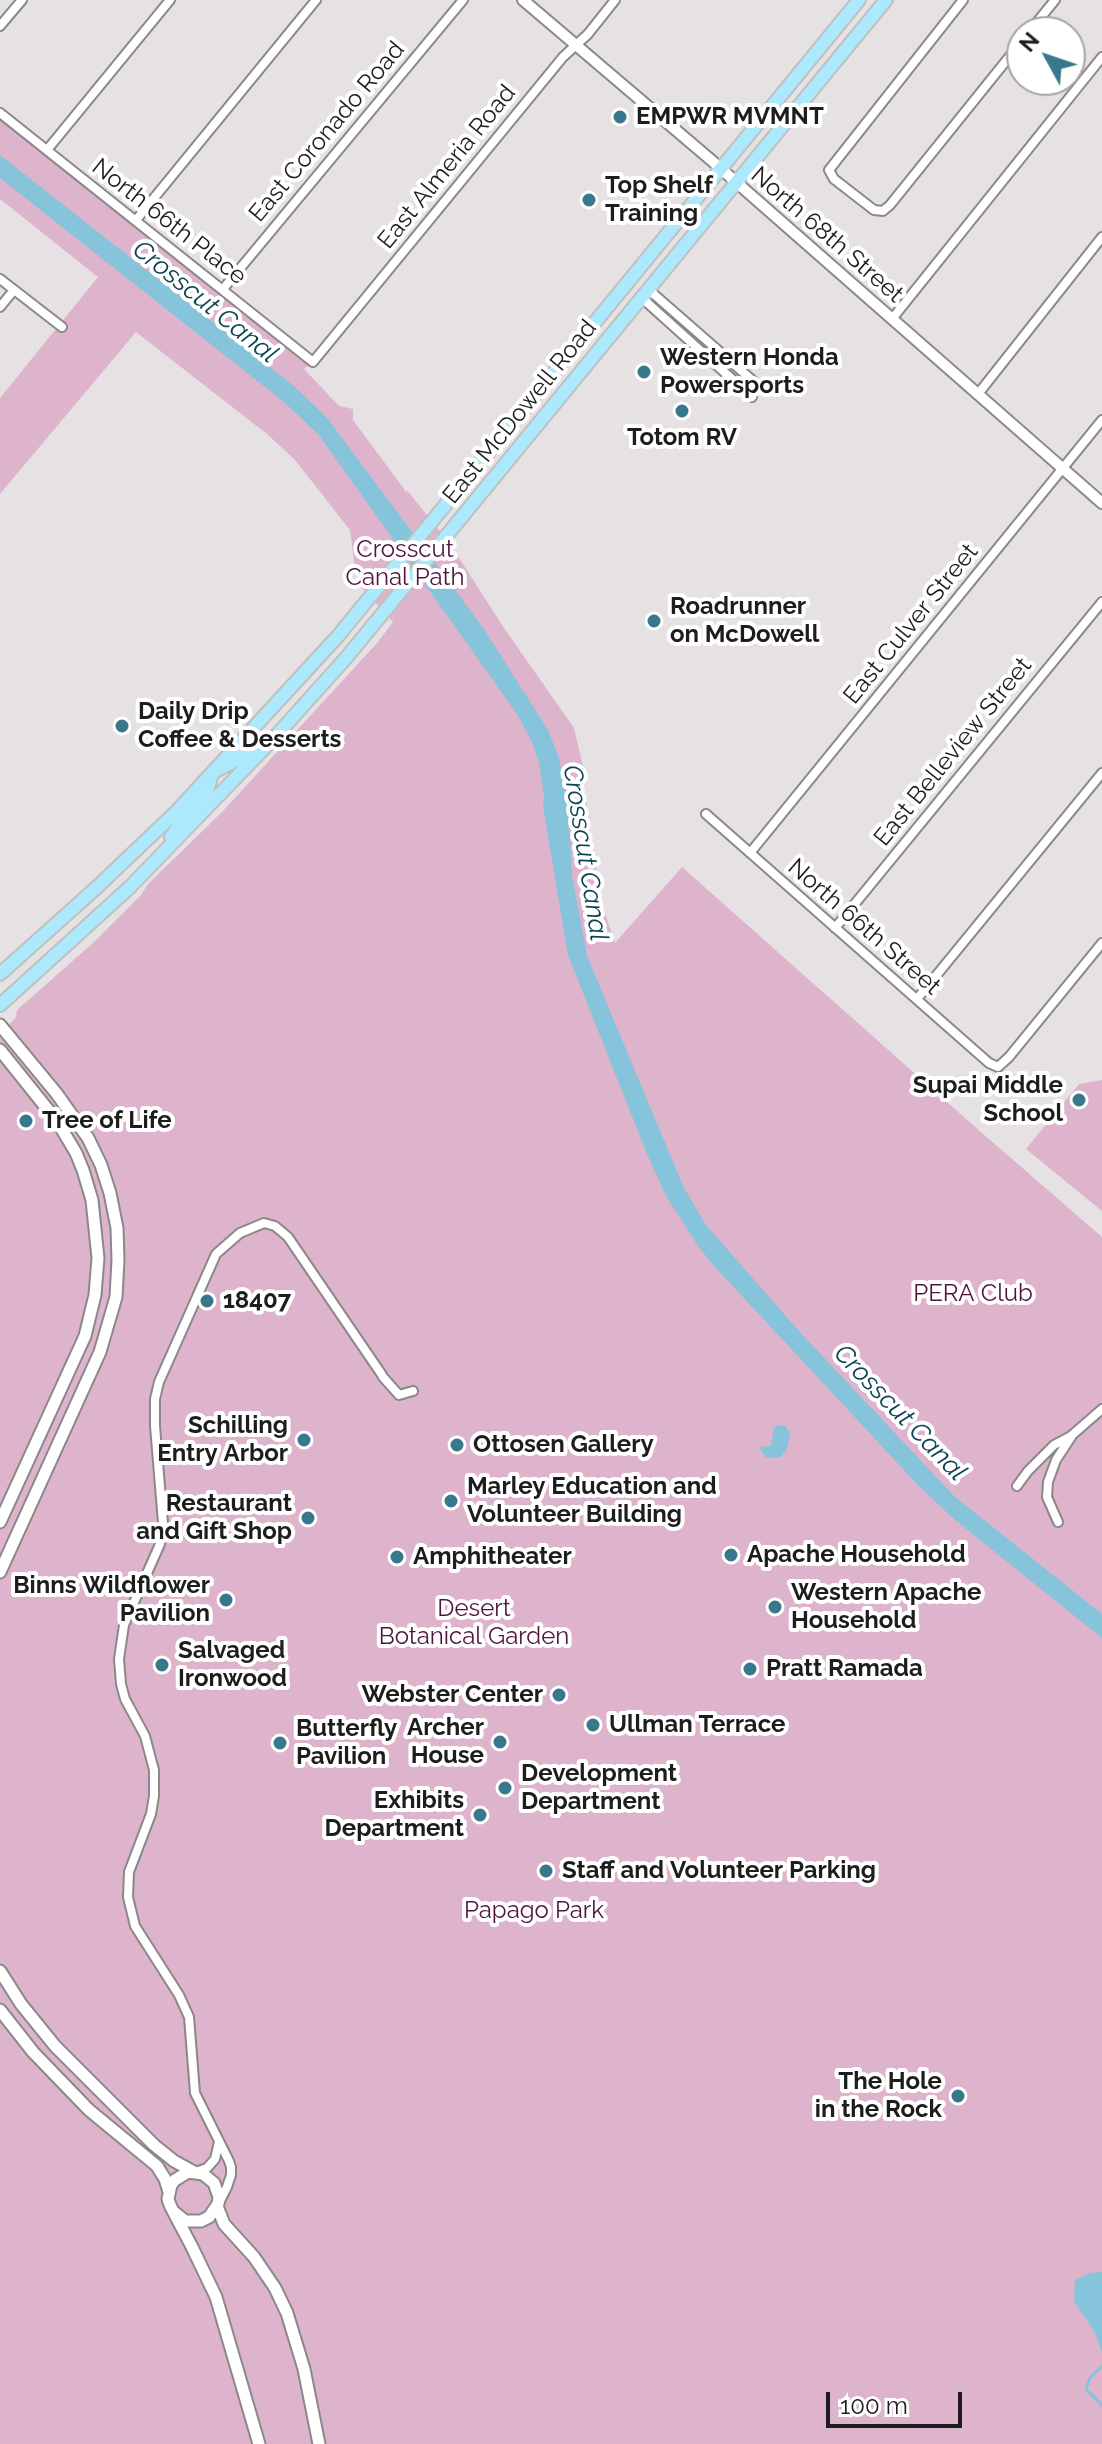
<!DOCTYPE html>
<html>
<head>
<meta charset="utf-8">
<style>
  body { margin:0 }
  #map { position:relative; width:1102px; height:2444px; overflow:hidden; background:#e6e2e4; font-family:Raleway,sans-serif }
  canvas { display:block }
  .north { position:absolute; left:1006px; top:16px; width:80px; height:80px; box-sizing:border-box; background:#fff; border:2px solid #a5a5a5; border-radius:50%; rotate:310deg; font-size:22px; font-weight:700; line-height:32px; text-align:center; color:#1e1d1e }
  .north::after { content:''; display:block; margin:auto; width:28px; height:36px; background:#39788c; clip-path:polygon(50% 0,100% 100%,50% 72%,0 100%) }
  .scale { position:absolute; left:826px; top:2392px; width:136px; height:36px; box-sizing:border-box; border:4px solid #1e1d1e; border-top:0; padding-left:10px; font-size:24px; line-height:28px; white-space:nowrap; color:#1e1d1e; -webkit-text-stroke:6px #fff; paint-order:stroke }
</style>
</head>
<body>
<div id="map">
<canvas width="1102" height="2444"></canvas>
<div class="north">N</div>
<div class="scale">100 m</div>
</div>
<script>
const c = document.querySelector('canvas').getContext('2d');
c.lineJoin = 'round';
function fill(path, color) {
  c.fillStyle = color;
  c.fill(path, 'evenodd');
}
function toPath(rows) {
  const path = new Path2D();
  for (const r of rows) {
    path.moveTo(r[0], r[1]);
    for (let i = 2; i < r.length; i += 2) path.lineTo(r[i], r[i + 1]);
  }
  return path;
}
function stroke(path, color, width, dash) {
  c.strokeStyle = color;
  c.lineWidth = width;
  c.lineCap = dash ? 'butt' : 'round';
  c.setLineDash(dash || []);
  c.stroke(path);
}
function label(font, color, halo, rows, align = 'center') {
  c.font = font + ' Raleway,sans-serif';
  c.lineWidth = 8;
  c.setLineDash([]);
  c.textBaseline = 'middle';
  c.strokeStyle = halo;
  c.fillStyle = color;
  for (const [text, x, y, turn = 0] of rows) {
    c.save();
    c.translate(x, y);
    c.rotate((+turn || 0) * Math.PI / 180);
    c.textAlign = isNaN(turn) ? turn : align;
    if (halo) c.strokeText(text, 0, 0);
    c.fillText(text, 0, 0);
    c.restore();
  }
}
fill(toPath([
  [0,113,313,362,304,369,339,406,353,409,353,420,407,493,407,490,450,544,504,628,574,728,583,767,584,787,601,901,615,943,682,867,974,1126,1102,1237,1102,2444,0,2444,0,1035,16,1017,17,1010,93,943,141,895,148,884,222,812,377,643,393,622,360,586,354,561,350,530,295,460,267,434,136,332,0,494,0,398,98,277,0,199],
  [1102,1080,1102,1211,1026,1149,1079,1084]
]), '#deb3cc');
fill(toPath([
  [0,155,295,387,328,419,484,629,548,730,559,758,568,803,572,875,587,956,684,1188,706,1225,798,1330,954,1496,1102,1614,1102,1638,954,1519,919,1486,714,1266,698,1246,666,1196,647,1154,568,955,543,806,544,796,539,762,531,740,517,714,319,435,284,402,0,178],
  [785,1425,790,1434,787,1449,781,1457,766,1458,759,1447,771,1446,774,1427],
  [1102,2272,1102,2352,1094,2331,1074,2301,1075,2282,1077,2279,1090,2273]
]), '#85c4da');
stroke(toPath([
  [1102,2366,1090,2378,1086,2389,1102,2405]
]), '#85c4da', 3);
const minor = toPath([
  [963,0,829,170,834,179,874,210,883,211,890,205,1022,41],
  [0,26,22,0],
  [1029,32,1055,0],
  [0,113,313,362,563,57,588,34,615,0],
  [47,150,170,0],
  [136,220,316,0],
  [0,279,62,327],
  [223,289,463,0],
  [649,290,760,387],
  [642,298,752,397],
  [0,307,14,290],
  [892,319,1102,57],
  [978,394,1102,237],
  [706,814,989,1063,998,1067,1009,1057,1102,943],
  [750,853,1102,420],
  [835,928,1102,602],
  [917,999,1102,773],
  [383,1377,399,1395,413,1391],
  [1017,1486,1028,1471,1054,1445,1071,1436,1102,1409],
  [1058,1522,1047,1497,1048,1482,1056,1460,1071,1437],
  [196,2172,207,2168,215,2159,219,2142],
  [219,2203,227,2187,231,2175,231,2167,229,2161,195,2093,189,2017,179,1995,135,1926,128,1897,129,1872,151,1814,154,1796,154,1770,145,1736,125,1699,121,1684,119,1659,124,1625,160,1544,163,1523,155,1426,155,1399,159,1382,216,1254,240,1233,264,1223,275,1226,288,1237,382,1375]
]);
const tertiary = toPath([
  [523,0,711,160,1102,503]
]);
const secondary = toPath([
  [0,1025,57,1094,88,1138,101,1165,110,1193,117,1228,118,1260,116,1297,100,1352,0,1572],
  [0,1050,57,1121,76,1153,83,1170,92,1200,98,1258,95,1295,85,1336,0,1522],
  [0,1971,21,2004,55,2046,154,2145,174,2161,194,2172],
  [0,2010,33,2052,89,2110,157,2166,165,2179,169,2192],
  [217,2206,224,2224,254,2257,275,2288,287,2313,304,2369,319,2444],
  [173,2211,185,2221,201,2221,209,2217,218,2204,219,2197,214,2183,203,2174,188,2172,175,2180,171,2185,168,2199,170,2205,173,2211,192,2247,216,2297,259,2444]
]);
const primary = toPath([
  [171,837,180,823,206,796,212,773,244,756,260,744],
  [0,974,95,889,177,811,338,636,859,0],
  [0,1005,130,887,275,737,346,658,886,0]
]);
stroke(minor, '#8b8889', 12);
stroke(tertiary, '#8b8889', 14);
stroke(secondary, '#8b8889', 15);
stroke(primary, '#c0c0c0', 16);
stroke(minor, '#fff', 8);
stroke(tertiary, '#fff', 10);
stroke(secondary, '#fff', 11);
stroke(primary, '#ace9fd', 12);
for (const [x, y, r, color] of [
  [620,117,8,"#39788c"],
  [589,200,8,"#39788c"],
  [644,372,8,"#39788c"],
  [682,411,8,"#39788c"],
  [654,621,8,"#39788c"],
  [122,726,8,"#39788c"],
  [1079,1100,8,"#39788c"],
  [26,1121,8,"#39788c"],
  [207,1301,8,"#39788c"],
  [304,1440,8,"#39788c"],
  [457,1445,8,"#39788c"],
  [451,1501,8,"#39788c"],
  [308,1518,8,"#39788c"],
  [731,1555,8,"#39788c"],
  [397,1557,8,"#39788c"],
  [226,1600,8,"#39788c"],
  [775,1607,8,"#39788c"],
  [162,1665,8,"#39788c"],
  [750,1669,8,"#39788c"],
  [559,1695,8,"#39788c"],
  [593,1725,8,"#39788c"],
  [500,1742,8,"#39788c"],
  [280,1743,8,"#39788c"],
  [505,1788,8,"#39788c"],
  [480,1815,8,"#39788c"],
  [546,1871,8,"#39788c"],
  [958,2096,8,"#39788c"]
]) {
  const dot = new Path2D();
  dot.arc(x, y, r, 0, 2 * Math.PI);
  c.fillStyle = color;
  c.fill(dot);
  stroke(dot, '#fff', 3);
}
label('bold 24px', '#1e1d1e', '#fff', [
  ["EMPWR MVMNT",636,117],
  ["Top Shelf",605,186],
  ["Training",605,214],
  ["Western Honda",660,358],
  ["Powersports",660,386],
  ["Totom RV",682,438,"center"],
  ["Roadrunner",670,607],
  ["on McDowell",670,635],
  ["Daily Drip",138,712],
  ["Coffee & Desserts",138,740],
  ["Supai Middle",1063,1086,"right"],
  ["School",1063,1114,"right"],
  ["Tree of Life",42,1121],
  ["18407",223,1301],
  ["Schilling",288,1426,"right"],
  ["Entry Arbor",288,1454,"right"],
  ["Ottosen Gallery",473,1445],
  ["Marley Education and",467,1487],
  ["Volunteer Building",467,1515],
  ["Restaurant",292,1504,"right"],
  ["and Gift Shop",292,1532,"right"],
  ["Apache Household",747,1555],
  ["Amphitheater",413,1557],
  ["Binns Wildflower",210,1586,"right"],
  ["Pavilion",210,1614,"right"],
  ["Western Apache",791,1593],
  ["Household",791,1621],
  ["Salvaged",178,1651],
  ["Ironwood",178,1679],
  ["Pratt Ramada",766,1669],
  ["Webster Center",543,1695,"right"],
  ["Ullman Terrace",609,1725],
  ["Archer",484,1728,"right"],
  ["House",484,1756,"right"],
  ["Butterfly",296,1729],
  ["Pavilion",296,1757],
  ["Development",521,1774],
  ["Department",521,1802],
  ["Exhibits",464,1801,"right"],
  ["Department",464,1829,"right"],
  ["Staff and Volunteer Parking",562,1871],
  ["The Hole",942,2082,"right"],
  ["in the Rock",942,2110,"right"]
], 'left');
label('24px', '#1e1d1e', '#fff', [
  ["East Coronado Road",327,132,-50],
  ["East Almeria Road",447,167,-51],
  ["North 66th Place",169,222,38],
  ["North 68th Street",827,235,41],
  ["East McDowell Road",520,412,-51],
  ["East Culver Street",911,624,-51],
  ["East Belleview Street",953,752,-51],
  ["North 66th Street",864,927,41]
]);
label('24px', '#4f143c', '#fff', [
  ["Crosscut",405,550],
  ["Canal Path",405,578],
  ["PERA Club",973,1294],
  ["Desert",474,1609],
  ["Botanical Garden",474,1637],
  ["Papago Park",534,1911]
]);
label('italic 26px', '#0b4353', '#fff', [
  ["Crosscut Canal",205,302,39],
  ["Crosscut Canal",585,853,81],
  ["Crosscut Canal",900,1413,46]
]);
</script>
</body>
</html>
